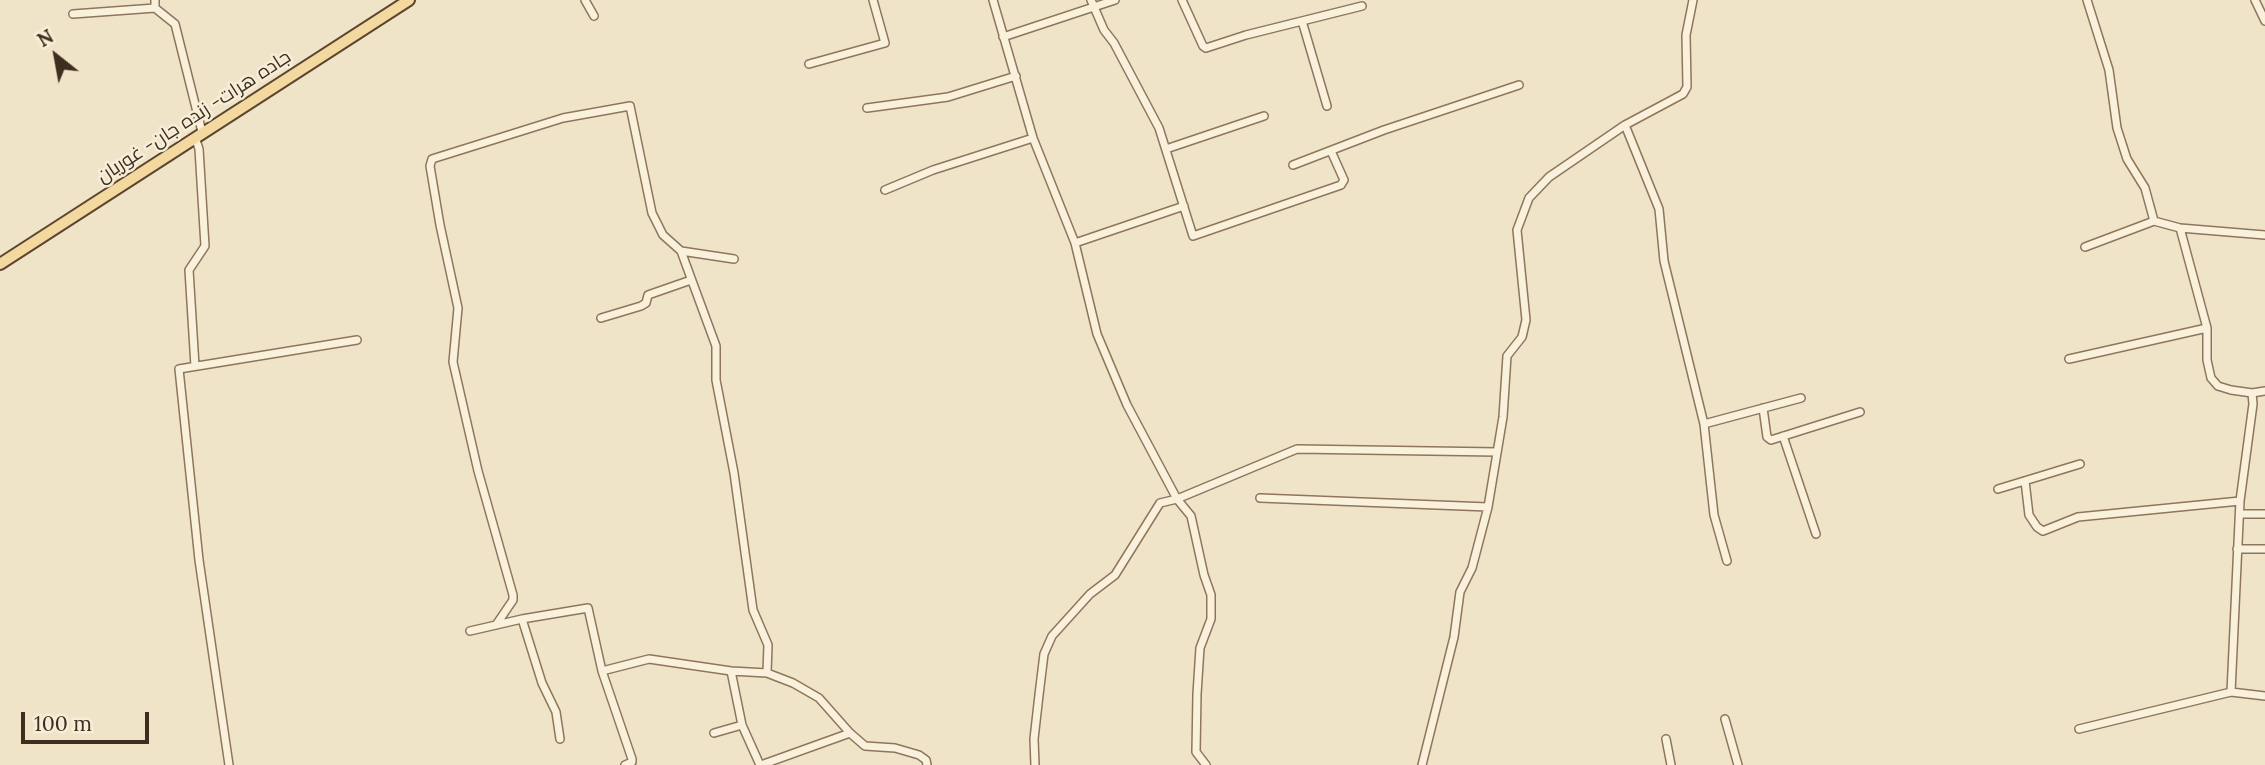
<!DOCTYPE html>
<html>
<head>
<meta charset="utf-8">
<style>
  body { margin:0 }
  #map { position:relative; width:2265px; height:765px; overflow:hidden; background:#f0e4c8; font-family:Lora,serif }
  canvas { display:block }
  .north { position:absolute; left:21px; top:21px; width:70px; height:70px; -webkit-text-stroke:5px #f7eed8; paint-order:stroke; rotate:329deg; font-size:19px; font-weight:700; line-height:28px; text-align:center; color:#3d2e20 }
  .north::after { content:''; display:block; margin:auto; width:24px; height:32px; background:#3d2e20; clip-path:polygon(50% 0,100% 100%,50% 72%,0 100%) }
  .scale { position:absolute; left:21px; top:712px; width:128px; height:32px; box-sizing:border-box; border:4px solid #3d2e20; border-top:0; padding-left:9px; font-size:21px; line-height:24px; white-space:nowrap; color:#3d2e20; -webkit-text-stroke:5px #f7eed8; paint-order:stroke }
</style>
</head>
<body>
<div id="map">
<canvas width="2265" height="765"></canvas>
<div class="north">N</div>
<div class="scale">100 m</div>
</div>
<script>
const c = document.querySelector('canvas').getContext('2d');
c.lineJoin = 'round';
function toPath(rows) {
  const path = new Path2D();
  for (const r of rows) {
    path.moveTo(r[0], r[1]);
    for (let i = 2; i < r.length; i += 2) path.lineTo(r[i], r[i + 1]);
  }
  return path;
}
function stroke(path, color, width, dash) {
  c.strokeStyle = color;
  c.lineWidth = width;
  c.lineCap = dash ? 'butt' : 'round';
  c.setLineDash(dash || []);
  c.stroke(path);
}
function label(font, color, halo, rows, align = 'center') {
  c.font = font + ' Lora,Cairo,serif';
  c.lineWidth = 5;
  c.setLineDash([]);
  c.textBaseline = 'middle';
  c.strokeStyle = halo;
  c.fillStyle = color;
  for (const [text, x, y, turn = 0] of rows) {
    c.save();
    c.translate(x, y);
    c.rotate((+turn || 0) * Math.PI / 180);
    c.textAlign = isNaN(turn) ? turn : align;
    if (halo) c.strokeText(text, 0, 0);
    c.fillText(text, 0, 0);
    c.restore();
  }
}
const minor = toPath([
  [155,0,155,8,175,24,202,132],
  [585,0,594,16],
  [993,0,1033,138,1075,243,1097,334,1127,405,1177,499,1191,516,1204,575,1211,595,1211,619,1200,648,1197,694,1196,752,1206,765],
  [1091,0,1104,30,1114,43,1159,128,1193,236,1341,185,1344,180,1331,151],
  [1182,0,1203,46,1206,48,1246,35,1362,6],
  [2087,0,2109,70,2117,128,2127,159,2145,188,2154,221],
  [2255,0,2265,21],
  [73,14,155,8],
  [1302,21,1327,106],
  [1003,37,1115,0],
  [809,64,885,43,873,0],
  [867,108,948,97,1016,76],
  [1625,125,1659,209,1664,261,1704,424,1714,515,1727,561],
  [1166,149,1264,116],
  [1293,165,1384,130,1519,85],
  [885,190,933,170,1033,138],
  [2180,228,2207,328,2207,360,2211,378,2218,386,2231,390,2252,393,2265,391],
  [1075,243,1184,206],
  [2085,247,2154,221,2180,228,2265,235],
  [681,251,716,346,716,380,734,473,753,610,768,645,767,673],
  [601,318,641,306,646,303,648,295,691,280],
  [2069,359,2207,328],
  [195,366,189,270,205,246,199,149,195,137],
  [1763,408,1767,437,1771,440,1860,412],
  [1704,424,1801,398],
  [1783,436,1816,534],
  [2025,481,2029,515,2037,527,2043,531,2078,517,2240,501],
  [1998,489,2080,464],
  [1260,498,1488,507],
  [2240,514,2265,514],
  [2237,549,2265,549],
  [522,619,542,683,556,712,560,739],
  [496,625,513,600,513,595,478,471,453,362,458,308,440,225,430,166,432,159,563,118,630,106,652,213,663,235,681,251,734,259],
  [470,631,522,619,588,608,602,671,632,759,632,762,625,765],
  [602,671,649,659,731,671,767,673,793,683,819,698,850,733,865,746,895,748,919,755,926,760,927,765],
  [731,671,742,725],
  [2231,692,2240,501,2253,404,2252,393],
  [1725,719,1738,765],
  [2079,729,2231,692,2265,696],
  [714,733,742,725,760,765],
  [1666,739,1671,765],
  [229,765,199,560,179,369,357,340],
  [761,765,850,733],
  [1035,765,1034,739,1039,695,1044,654,1052,636,1090,594,1115,575,1160,503,1177,499,1297,449,1497,452],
  [1422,765,1454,637,1460,592,1472,568,1488,507,1503,417,1507,356,1522,337,1526,320,1517,230,1529,198,1549,177,1625,125,1683,94,1687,87,1686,35,1693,0]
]);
const primary = toPath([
  [0,264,409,0]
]);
stroke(minor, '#8d765c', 10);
stroke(primary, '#5b4430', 14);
stroke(minor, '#faf1dc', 7);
stroke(primary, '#f3d9a0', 10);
label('19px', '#3d2e20', '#f7eed8', [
  ["جاده هرات- زنده جان- غوریان",194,117,-33]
]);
</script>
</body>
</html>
